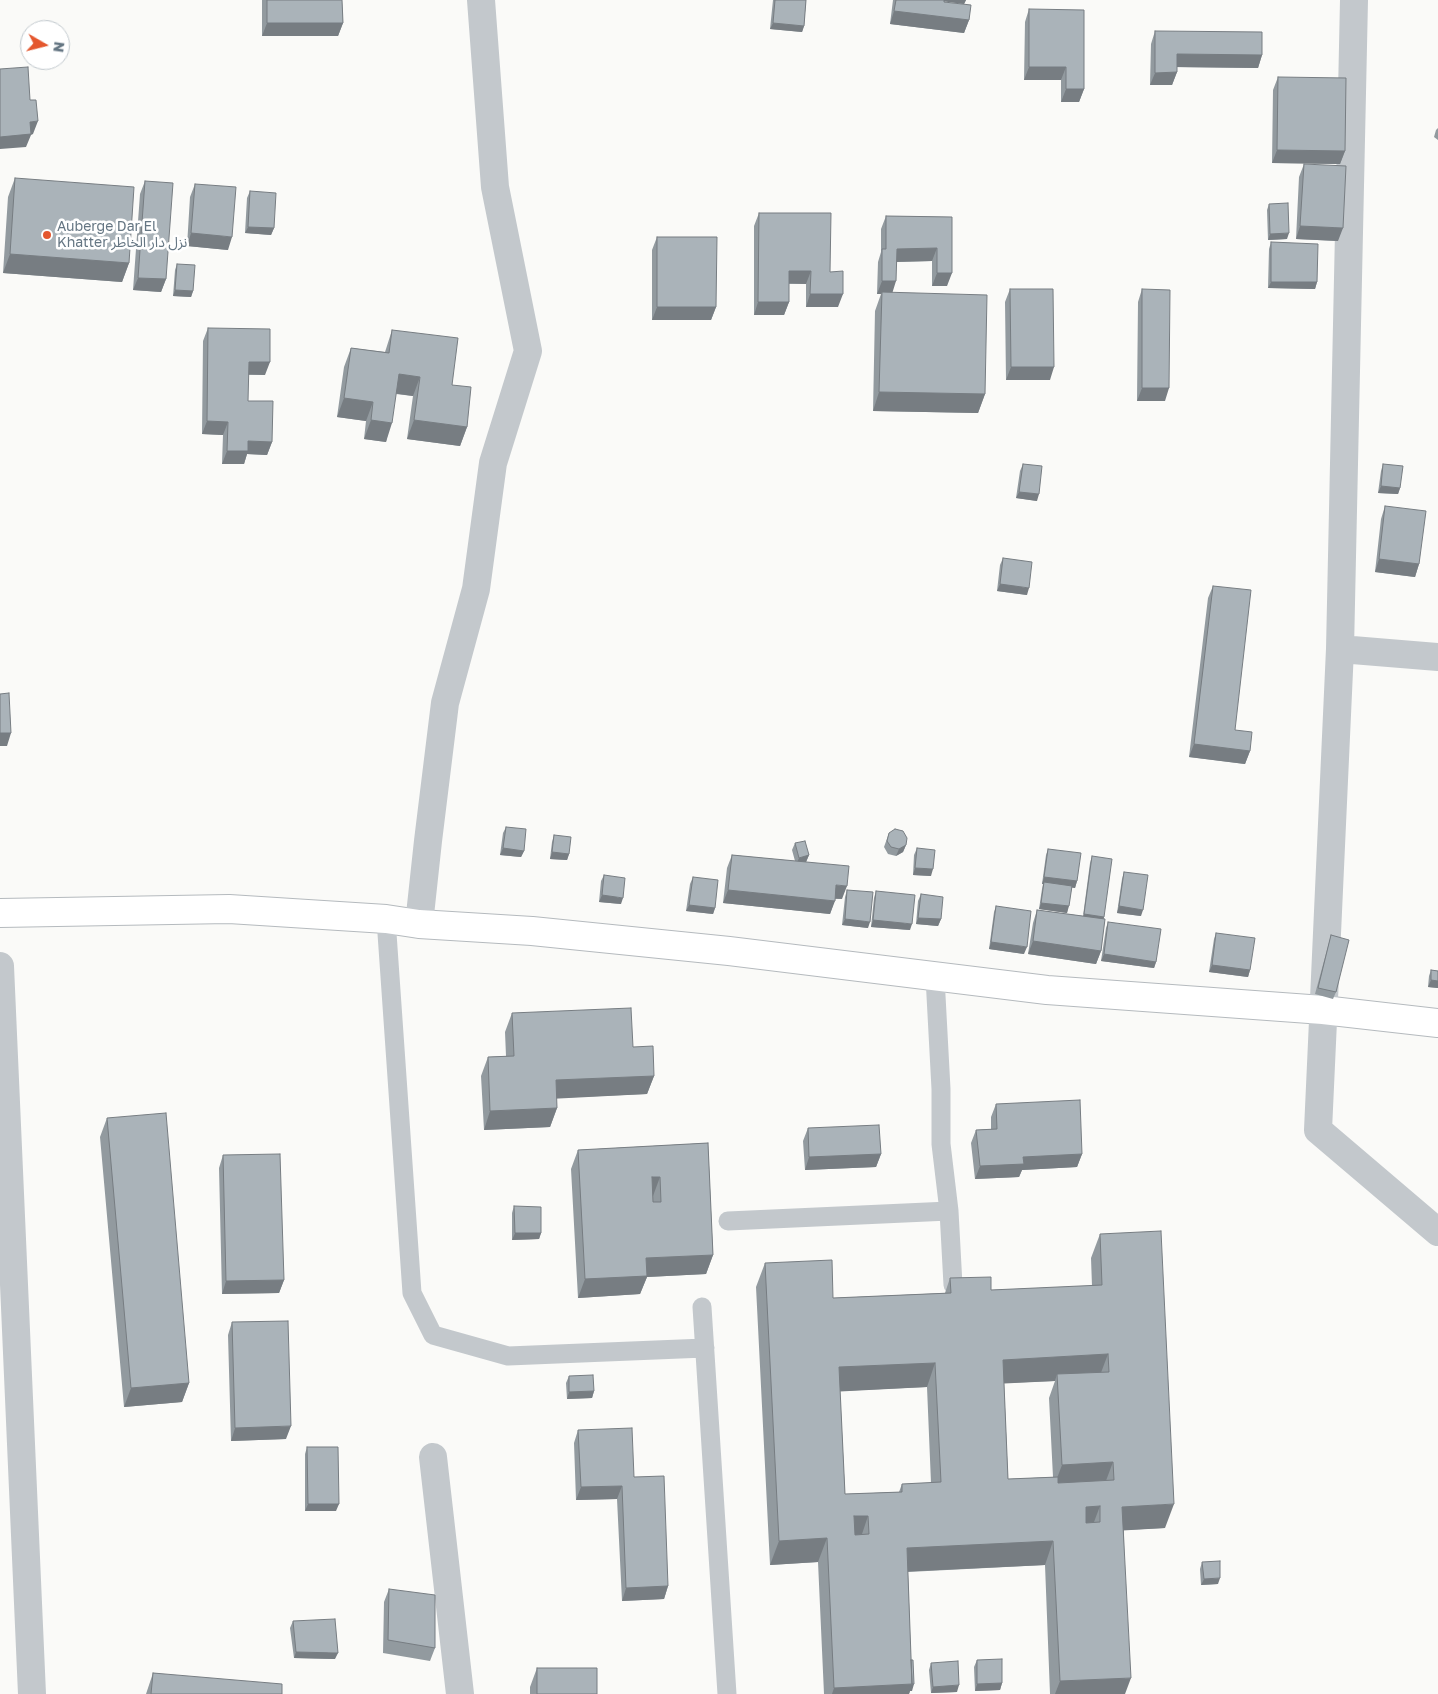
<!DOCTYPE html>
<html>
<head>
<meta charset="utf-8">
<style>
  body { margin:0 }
  #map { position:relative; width:1438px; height:1694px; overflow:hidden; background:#fafaf8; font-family:"Golos Text",sans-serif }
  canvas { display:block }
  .north { position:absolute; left:20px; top:20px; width:50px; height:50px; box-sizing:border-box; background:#fff; border:1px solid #c1c8cd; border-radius:50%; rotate:98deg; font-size:14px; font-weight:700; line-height:20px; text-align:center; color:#657683 }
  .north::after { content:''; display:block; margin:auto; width:18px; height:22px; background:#e4572e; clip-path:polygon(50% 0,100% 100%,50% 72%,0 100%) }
</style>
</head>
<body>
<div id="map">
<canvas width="1438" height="1694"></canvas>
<div class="north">N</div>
</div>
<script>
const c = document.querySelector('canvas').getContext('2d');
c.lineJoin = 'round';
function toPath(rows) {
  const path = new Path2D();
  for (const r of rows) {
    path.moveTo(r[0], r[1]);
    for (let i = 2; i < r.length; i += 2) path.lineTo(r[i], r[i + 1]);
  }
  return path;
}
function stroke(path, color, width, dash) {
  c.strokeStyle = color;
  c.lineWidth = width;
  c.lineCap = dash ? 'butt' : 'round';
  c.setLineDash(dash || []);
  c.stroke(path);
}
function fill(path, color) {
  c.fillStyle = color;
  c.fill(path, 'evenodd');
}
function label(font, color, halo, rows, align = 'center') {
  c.font = font + ' "Golos Text","Noto Sans Arabic",sans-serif';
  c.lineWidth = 5;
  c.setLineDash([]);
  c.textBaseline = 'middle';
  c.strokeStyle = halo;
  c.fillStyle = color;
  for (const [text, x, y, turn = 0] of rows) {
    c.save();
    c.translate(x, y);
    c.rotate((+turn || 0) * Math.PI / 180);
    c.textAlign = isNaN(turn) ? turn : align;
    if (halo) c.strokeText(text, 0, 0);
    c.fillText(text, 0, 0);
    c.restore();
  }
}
const primary = toPath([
  [0,913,229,909,386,919,419,924,532,931,729,951,1047,990,1323,1010,1438,1023]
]);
stroke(primary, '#b5babe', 30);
stroke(toPath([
  [386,919,412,1293,433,1335,508,1356,705,1348],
  [935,977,941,1089,941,1144,949,1211,953,1285],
  [728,1221,949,1211],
  [702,1307,727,1694]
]), '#c3c8cc', 19);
stroke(toPath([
  [1354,0,1340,649,1318,1130,1438,1232],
  [1340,649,1438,657],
  [419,924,428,841,445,703,476,589,493,463,528,351,495,187,481,0],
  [0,966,32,1694],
  [433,1457,460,1694]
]), '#c3c8cc', 28);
stroke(primary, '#fff', 28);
fill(toPath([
  [262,0,342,0,343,23,338,36,262,36],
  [773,0,806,0,804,26,802,32,770,29],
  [893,0,966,0,964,4,944,1,969,20,964,33,890,24],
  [1029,9,1084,89,1079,102,1061,102,1061,80,1024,80,1025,22],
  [1155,31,1262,55,1258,68,1177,67,1177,72,1172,85,1150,85,1151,44],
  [1278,77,1345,151,1340,164,1272,163,1273,90],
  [1438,128,1438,140,1434,137,1436,130],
  [1304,164,1338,241,1296,239,1299,177],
  [15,178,129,263,122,282,3,273,8,197],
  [145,181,166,279,161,292,133,290,140,194],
  [195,184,228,250,187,246,190,197],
  [250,191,274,228,271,235,245,233,247,198],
  [1269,204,1287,239,1268,240,1267,210],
  [759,213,830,272,838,307,806,307,806,284,789,284,789,302,784,315,754,315,754,226],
  [886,216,952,217,947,286,932,286,932,261,897,262,892,292,985,394,978,413,873,411,875,311,881,294,877,294,878,262,881,252,881,229],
  [657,237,716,307,711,320,652,320,652,250],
  [1271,242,1317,282,1315,289,1268,288,1269,249],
  [177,264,193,291,191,297,173,296,175,270],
  [1010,289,1050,380,1006,380,1005,302],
  [1142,289,1165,401,1137,401,1138,302],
  [208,328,265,375,248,375,248,401,272,442,267,455,247,454,244,464,222,464,223,435,202,434,203,341],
  [392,330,452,385,467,427,460,446,407,439,413,396,396,394,386,442,364,439,366,421,337,417,344,367,351,348,385,352,386,349],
  [1023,464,1037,501,1016,498,1020,471],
  [1383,464,1400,488,1398,494,1378,493,1381,471],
  [1385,506,1419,564,1415,577,1375,572,1381,519],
  [1003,558,1027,595,997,591,1000,565],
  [1213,586,1235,730,1250,751,1245,764,1189,757,1208,598],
  [506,827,524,851,521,857,500,855,503,833],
  [889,833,906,845,903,852,896,856,888,854,884,847],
  [554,835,569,854,567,860,550,859,552,842],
  [795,843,809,855,806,862,805,862,842,899,835,899,830,914,723,903,727,868,732,855,795,861,792,850],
  [917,848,931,876,913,875,914,855],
  [1048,849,1077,881,1075,888,1072,887,1067,913,1039,909,1042,889,1043,884,1042,884,1046,855],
  [1092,856,1104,917,1101,951,1096,964,1028,954,1033,923,1037,910,1083,916,1090,863],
  [1124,872,1141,916,1117,913,1122,879],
  [604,875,621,904,599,902,601,881],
  [693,877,715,908,713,914,686,911,690,884],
  [847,890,868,928,842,925,845,897],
  [876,891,910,930,871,927,874,898],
  [921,894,941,919,938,926,916,924,918,901],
  [996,906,1024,954,989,949,994,912],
  [1108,922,1156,962,1154,968,1101,961,1106,928],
  [1216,933,1250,970,1248,977,1209,972,1214,939],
  [1331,935,1336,992,1333,999,1315,994],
  [1431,970,1438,971,1438,988,1428,987,1429,976],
  [512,1013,633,1047,654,1076,647,1094,556,1098,557,1108,550,1127,484,1130,481,1076,488,1057,506,1056,505,1032],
  [996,1104,1082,1154,1077,1167,1022,1170,1019,1177,975,1179,971,1143,976,1130,991,1129,991,1117],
  [107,1118,189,1383,182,1402,124,1407,100,1137],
  [808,1128,881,1154,876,1167,805,1170,803,1141],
  [708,1143,713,1255,706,1274,647,1277,640,1294,578,1298,571,1169,578,1150],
  [223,1155,284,1280,279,1293,222,1294,219,1168],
  [514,1206,541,1233,539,1239,512,1240,512,1213],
  [1100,1234,1165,1528,1124,1530,1125,1694,1050,1694,1045,1565,908,1572,912,1691,910,1691,909,1694,824,1694,818,1562,770,1565,756,1287,765,1263,833,1298,945,1293,950,1278,991,1290,1092,1286,1091,1258],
  [1055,1381,1049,1398,1053,1477,1008,1479,1004,1383],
  [927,1387,931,1483,902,1484,899,1492,845,1494,840,1391],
  [232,1322,286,1439,231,1441,228,1335],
  [569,1376,594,1391,592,1398,567,1399,566,1383],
  [578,1430,634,1477,668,1586,664,1599,622,1601,617,1499,576,1500,574,1443],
  [307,1447,336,1511,305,1511,305,1454],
  [1202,1562,1218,1584,1201,1585,1200,1569],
  [389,1589,435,1648,430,1661,383,1653,384,1602],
  [293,1621,335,1659,294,1658,290,1628],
  [977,1660,1002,1683,1000,1690,975,1691,974,1667],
  [931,1663,957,1692,931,1693,929,1670],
  [537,1668,597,1694,530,1694,530,1687],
  [153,1673,282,1694,146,1694]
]), '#929a9f');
fill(toPath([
  [942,0,966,0,964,4,941,1],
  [894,11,969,20,964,33,890,24],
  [267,23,343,23,338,36,262,36],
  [773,23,804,26,802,32,770,29],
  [1177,54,1262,55,1258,68,1172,67],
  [1029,67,1066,67,1061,80,1024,80],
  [1177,72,1172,85,1150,85,1155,73],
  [1066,89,1084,89,1079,102,1061,102],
  [38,121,33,134,31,135,26,147,0,149,0,137,30,122],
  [1277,150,1345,151,1340,164,1272,163],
  [1300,226,1343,228,1338,241,1296,239],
  [248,227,274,228,271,235,245,233],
  [191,233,232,237,228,250,187,246],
  [1289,233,1287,239,1268,240,1270,234],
  [937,248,932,261,892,262,897,249],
  [10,254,129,263,122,282,3,273],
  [789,271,811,271,806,284,784,283],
  [937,273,952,273,947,286,932,286],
  [138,278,166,279,161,292,133,290],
  [882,281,896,281,892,294,882,292,881,294,877,294],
  [1271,282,1317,282,1315,289,1268,288],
  [175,290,193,291,191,297,173,296],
  [810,294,843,294,838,307,806,307],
  [758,302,789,302,784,315,754,315],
  [657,307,716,307,711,320,652,320],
  [249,362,270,362,265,375,244,374],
  [1011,367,1054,367,1050,380,1006,380],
  [399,374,420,377,413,396,392,393],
  [1142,388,1169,388,1165,401,1137,401],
  [879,392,985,394,978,413,873,411],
  [344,398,373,402,366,421,337,417],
  [371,420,392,423,386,442,364,439],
  [414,420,467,427,460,446,407,439],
  [207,421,228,422,223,435,202,434],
  [248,441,272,442,267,455,247,454,244,464,222,464,227,451],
  [1381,486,1400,488,1398,494,1378,493],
  [1019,492,1039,494,1037,501,1016,498],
  [1379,559,1419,564,1415,577,1375,572],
  [1000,584,1029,588,1027,595,997,591],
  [0,733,11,733,7,746,0,746],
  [1194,744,1250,751,1245,764,1189,757],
  [906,845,903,852,896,856,899,849],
  [503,848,524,851,521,857,500,855],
  [552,852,569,854,567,860,550,859],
  [809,855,806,862,796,865,799,858],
  [915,868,933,869,931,876,913,875],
  [1044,877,1077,881,1075,888,1042,884],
  [836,885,847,886,842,899,832,898],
  [728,890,835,901,830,914,723,903],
  [602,895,623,898,621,904,599,902],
  [1041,903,1069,906,1067,913,1039,909],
  [689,905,715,908,713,914,686,911],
  [1119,906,1143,910,1141,916,1117,913],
  [1084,914,1104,917,1102,924,1082,921],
  [918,918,941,919,938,926,916,924],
  [845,919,870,922,868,928,842,925],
  [873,920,912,924,910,930,871,927],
  [1033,941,1101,951,1096,964,1028,954],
  [991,942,1027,947,1024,954,989,949],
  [1104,954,1156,962,1154,968,1101,961],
  [1212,965,1250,970,1248,977,1209,972],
  [1431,980,1438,981,1438,988,1428,987],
  [654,1076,647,1094,549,1099,556,1080],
  [557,1108,550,1127,484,1130,490,1111],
  [881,1154,876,1167,805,1170,809,1157],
  [1082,1154,1077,1167,1022,1170,1019,1177,975,1179,980,1166,1023,1157],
  [652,1177,660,1177,653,1196,645,1196],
  [515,1233,541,1233,539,1239,512,1240],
  [713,1255,706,1274,647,1277,640,1294,578,1298,585,1279,646,1258],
  [284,1280,279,1293,222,1294,226,1281],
  [1108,1354,1099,1378,1057,1374,1055,1381,994,1384,1003,1360],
  [935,1363,927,1387,830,1392,839,1367],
  [189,1383,182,1402,124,1407,131,1388],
  [594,1391,592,1398,567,1399,569,1392],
  [291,1426,286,1439,231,1441,235,1428],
  [1113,1462,1104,1486,1053,1489,1062,1465],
  [622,1486,617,1499,576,1500,581,1487],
  [308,1504,339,1504,336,1511,305,1511],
  [1174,1504,1165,1528,1114,1531,1122,1507],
  [1100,1506,1091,1530,1077,1531,1086,1507],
  [854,1516,868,1516,860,1540,846,1541],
  [827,1538,818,1562,770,1565,779,1541],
  [1053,1541,1045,1565,898,1572,907,1548],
  [1220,1578,1218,1584,1201,1585,1204,1579],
  [668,1586,664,1599,622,1601,626,1588],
  [296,1652,338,1653,335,1659,294,1658],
  [1131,1678,1125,1694,1055,1694,1060,1681],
  [1002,1683,1000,1690,975,1691,977,1684],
  [914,1684,912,1691,910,1691,909,1694,832,1694,834,1688],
  [959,1685,957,1692,931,1693,933,1687]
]), '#777d82');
const building = toPath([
  [267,0,342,0,343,23,267,23,267,0],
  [775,0,806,0,804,26,773,23,775,0],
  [896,0,944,0,944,2,971,5,969,20,894,11,896,0],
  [1029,9,1084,10,1084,89,1066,89,1066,67,1029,67,1029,9],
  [1155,31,1262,32,1262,55,1177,54,1177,72,1155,73,1155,31],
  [28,67,30,100,36,100,38,121,30,122,31,134,0,137,0,69,28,67],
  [1278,77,1346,78,1345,151,1277,150,1278,77],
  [1304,164,1346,166,1343,228,1300,226,1304,164],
  [15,178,134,187,129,263,10,254,15,178],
  [145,181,173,183,166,279,138,278,145,181],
  [195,184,236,187,232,237,191,233,195,184],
  [250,191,276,193,274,228,248,227,250,191],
  [1288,203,1289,233,1270,234,1269,204,1288,203],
  [759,213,831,213,830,272,843,271,843,294,810,294,811,271,789,271,789,302,758,302,759,213],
  [886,216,952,217,952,273,937,273,937,248,897,249,896,281,882,281,882,249,886,249,886,216],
  [657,237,717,237,716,307,657,307,657,237],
  [1271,242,1318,244,1317,282,1271,282,1271,242],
  [177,264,195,265,193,291,175,290,177,264],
  [1010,289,1053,289,1054,367,1011,367,1010,289],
  [1142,289,1170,290,1169,388,1142,388,1142,289],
  [882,292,987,295,985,394,879,392,882,292],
  [208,328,270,329,270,362,249,362,248,401,273,401,272,442,248,441,248,451,227,451,228,422,207,421,208,328],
  [392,330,458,338,452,385,471,387,467,427,414,420,420,377,399,374,392,423,371,420,373,402,344,398,351,348,389,353,392,330],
  [1023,464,1042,466,1039,494,1019,492,1023,464],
  [1383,464,1403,466,1400,488,1381,486,1383,464],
  [1385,506,1426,511,1419,564,1379,559,1385,506],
  [1003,558,1032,562,1029,588,1000,584,1003,558],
  [1213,586,1251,590,1235,730,1252,732,1250,751,1194,744,1213,586],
  [9,693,11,733,0,733,0,694,9,693],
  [506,827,526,829,524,851,503,848,506,827],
  [895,829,903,831,907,838,906,845,899,849,891,847,887,841,889,833,895,829],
  [554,835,571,837,569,854,552,852,554,835],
  [805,841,809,855,799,858,795,843,805,841],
  [917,848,935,850,933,869,915,868,917,848],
  [1048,849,1081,853,1077,881,1044,877,1048,849],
  [732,855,849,866,847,886,836,885,835,901,728,890,732,855],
  [1092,856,1112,859,1104,917,1084,914,1092,856],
  [1124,872,1148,875,1143,910,1119,906,1124,872],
  [604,875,625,878,623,898,602,895,604,875],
  [693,877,718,880,715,908,689,905,693,877],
  [1044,882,1072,886,1069,906,1041,903,1044,882],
  [847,890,873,892,870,922,845,919,847,890],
  [876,891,915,895,912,924,873,920,876,891],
  [921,894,943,897,941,919,918,918,921,894],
  [996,906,1031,911,1027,947,991,942,996,906],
  [1037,910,1105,919,1101,951,1033,941,1037,910],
  [1108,922,1161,929,1156,962,1104,954,1108,922],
  [1216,933,1255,938,1250,970,1212,965,1216,933],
  [1331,935,1349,940,1336,992,1318,988,1331,935],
  [1431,970,1438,971,1438,981,1431,980,1431,970],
  [631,1008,633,1047,653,1046,654,1076,556,1080,557,1108,490,1111,488,1057,514,1056,512,1013,631,1008],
  [1080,1100,1082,1154,1023,1157,1024,1164,980,1166,976,1130,997,1129,996,1104,1080,1100],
  [166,1113,189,1383,131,1388,107,1118,166,1113],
  [879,1125,881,1154,809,1157,808,1128,879,1125],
  [708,1143,713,1255,646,1258,647,1276,585,1279,578,1150,708,1143],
  [652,1177,660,1177,661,1202,653,1202,652,1177],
  [280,1154,284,1280,226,1281,223,1155,280,1154],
  [514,1206,541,1207,541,1233,515,1233,514,1206],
  [1161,1231,1174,1504,1122,1507,1131,1678,1060,1681,1053,1541,907,1548,912,1684,834,1688,827,1538,779,1541,765,1263,832,1260,833,1298,951,1293,950,1278,991,1277,991,1290,1102,1285,1100,1234,1161,1231],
  [1108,1354,1109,1372,1057,1374,1062,1465,1113,1462,1114,1480,1058,1483,1058,1477,1008,1479,1003,1360,1108,1354],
  [935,1363,941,1482,902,1484,902,1492,845,1494,839,1367,935,1363],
  [1100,1506,1100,1522,1086,1523,1086,1507,1100,1506],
  [854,1516,868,1516,869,1534,855,1535,854,1516],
  [288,1321,291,1426,235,1428,232,1322,288,1321],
  [593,1375,594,1391,569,1392,569,1376,593,1375],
  [632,1428,634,1477,664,1476,668,1586,626,1588,622,1486,581,1487,578,1430,632,1428],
  [307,1447,338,1447,339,1504,308,1504,307,1447],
  [1220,1561,1220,1578,1204,1579,1202,1562,1220,1561],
  [389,1589,435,1595,435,1648,388,1640,389,1589],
  [335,1619,338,1653,296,1652,293,1621,335,1619],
  [1002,1659,1002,1683,977,1684,977,1660,1002,1659],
  [911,1660,913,1660,914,1684,912,1684,911,1660],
  [958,1661,959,1685,933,1687,931,1663,958,1661],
  [537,1668,597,1668,597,1694,537,1694,537,1668],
  [153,1673,282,1684,282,1694,151,1694,153,1673]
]);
fill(building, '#aab3b9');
stroke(building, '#777d82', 1);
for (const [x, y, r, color] of [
  [47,235,5,"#e4572e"]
]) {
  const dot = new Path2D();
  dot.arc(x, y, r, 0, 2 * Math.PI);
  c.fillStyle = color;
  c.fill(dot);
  stroke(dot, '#fff', 2);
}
label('14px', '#657683', '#fff', [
  ["Auberge Dar El",57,227],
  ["Khatter نزل دار الخاطر",57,243]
], 'left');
</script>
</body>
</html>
